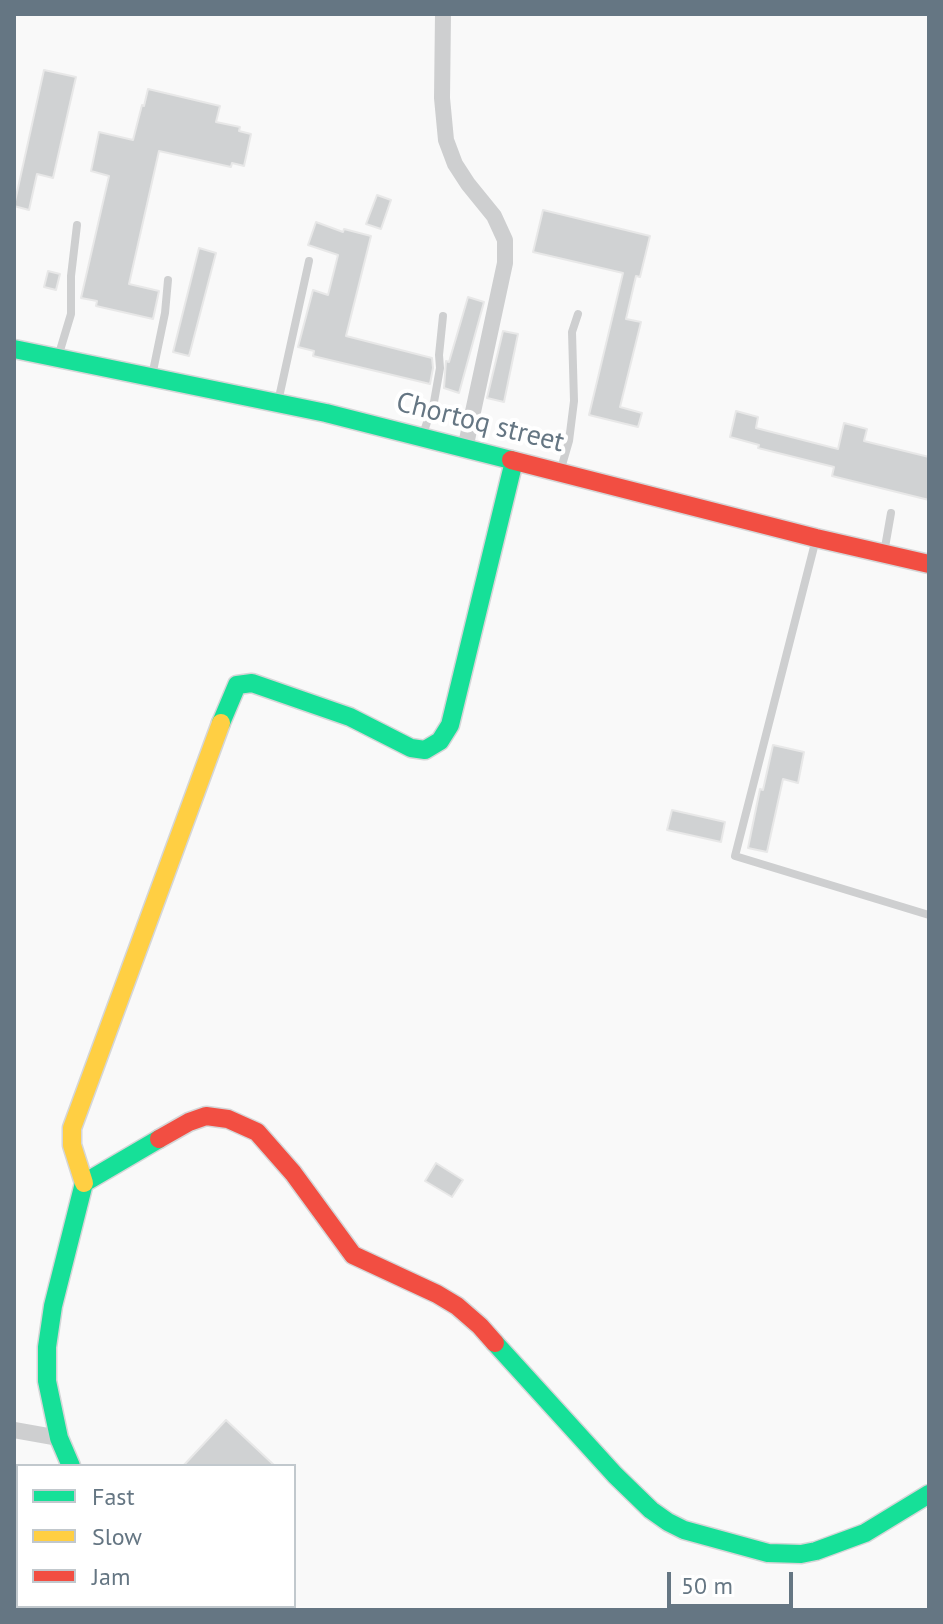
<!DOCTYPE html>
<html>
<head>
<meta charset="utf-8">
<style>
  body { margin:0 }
  #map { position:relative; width:943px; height:1624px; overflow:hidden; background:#f9f9f9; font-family:"PT Sans",sans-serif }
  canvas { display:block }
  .frame { position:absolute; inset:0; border:16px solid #657683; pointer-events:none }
  .legend { position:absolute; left:16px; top:1464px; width:280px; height:144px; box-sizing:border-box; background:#fff; border:2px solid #c1c8cd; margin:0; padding:10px 14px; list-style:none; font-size:24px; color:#657683 }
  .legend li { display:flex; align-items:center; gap:16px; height:40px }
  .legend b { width:40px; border:2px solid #c1c8cd }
  .scale { position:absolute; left:667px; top:1572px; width:126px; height:36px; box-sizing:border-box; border:4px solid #657683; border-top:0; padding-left:10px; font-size:24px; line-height:28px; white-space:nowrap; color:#657683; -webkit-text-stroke:6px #fff; paint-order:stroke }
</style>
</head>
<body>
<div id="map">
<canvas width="943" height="1624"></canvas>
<div class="frame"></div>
<ul class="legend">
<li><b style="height:10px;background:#16e098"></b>Fast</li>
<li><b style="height:10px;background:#ffcf43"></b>Slow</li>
<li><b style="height:10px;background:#f24e42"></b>Jam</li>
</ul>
<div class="scale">50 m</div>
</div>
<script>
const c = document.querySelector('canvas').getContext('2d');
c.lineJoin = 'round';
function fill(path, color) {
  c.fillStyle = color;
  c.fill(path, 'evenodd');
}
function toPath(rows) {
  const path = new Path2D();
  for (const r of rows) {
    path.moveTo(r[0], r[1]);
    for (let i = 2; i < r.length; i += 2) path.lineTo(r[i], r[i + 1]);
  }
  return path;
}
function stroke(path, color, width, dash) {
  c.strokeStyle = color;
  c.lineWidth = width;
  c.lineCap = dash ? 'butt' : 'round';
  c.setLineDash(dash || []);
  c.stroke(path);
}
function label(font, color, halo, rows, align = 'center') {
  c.font = font + ' "PT Sans",sans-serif';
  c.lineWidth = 8;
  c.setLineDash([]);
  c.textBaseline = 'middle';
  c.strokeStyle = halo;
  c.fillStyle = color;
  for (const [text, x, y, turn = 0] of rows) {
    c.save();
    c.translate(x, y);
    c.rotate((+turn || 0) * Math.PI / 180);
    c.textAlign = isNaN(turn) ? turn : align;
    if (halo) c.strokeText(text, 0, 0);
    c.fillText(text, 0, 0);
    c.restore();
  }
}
const building = toPath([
  [44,70,76,77,53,178,37,174,29,210,14,206,44,70],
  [148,89,220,106,216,122,240,127,239,131,251,134,244,166,232,163,231,167,159,151,129,284,159,291,153,319,96,306,97,301,81,298,109,176,91,171,99,132,133,140,142,105,144,106,148,89],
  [377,195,391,200,381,229,366,224,377,195],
  [543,210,650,236,640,277,636,276,626,319,641,322,620,407,642,413,638,427,589,415,623,273,533,252,543,210],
  [316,222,343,232,344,229,371,236,346,336,432,358,433,368,430,384,313,356,314,351,298,347,313,290,328,295,338,255,308,245,316,222],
  [199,248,216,253,189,356,173,352,199,248],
  [48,271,60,274,56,290,44,287,48,271],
  [468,297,484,302,459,393,444,388,446,361,449,362,468,297],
  [503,331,518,334,504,402,487,398,503,331],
  [736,411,758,417,756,428,838,449,844,423,867,429,864,441,929,457,929,500,832,476,834,467,758,448,759,445,730,437,736,411],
  [773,745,804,752,798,783,783,779,767,852,748,848,760,789,763,790,773,745],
  [672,810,725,822,721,842,667,830,672,810],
  [436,1163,463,1180,452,1197,425,1181,436,1163],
  [226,1420,275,1466,183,1466,226,1420]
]);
fill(building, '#d0d2d3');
stroke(building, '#e8e8e8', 2);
const fast = toPath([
  [14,349,326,413,511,460],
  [221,723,237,685,252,683,350,717,411,748,425,750,440,741,450,725,514,461],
  [495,1343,615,1475,651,1510,668,1522,684,1530,768,1553,801,1554,816,1551,865,1533,929,1494],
  [71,1466,59,1438,47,1381,47,1347,53,1306,84,1183,159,1139]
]);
const slow = toPath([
  [84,1183,72,1145,72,1128,221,723]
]);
const jam = toPath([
  [511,460,816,538,929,564],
  [159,1139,189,1122,206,1116,228,1119,257,1132,293,1173,353,1255,437,1294,457,1306,480,1326,495,1343]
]);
stroke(fast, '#d5d6d7', 21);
stroke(slow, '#d5d6d7', 21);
stroke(jam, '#d5d6d7', 21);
stroke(toPath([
  [58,357,71,314,71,276,77,225],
  [152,376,165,313,168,280],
  [278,402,309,261],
  [422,437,434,402,440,368,439,355,443,316],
  [560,472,569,441,574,401,572,332,578,314],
  [816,539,735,856,929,915],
  [884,553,891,513]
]), '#cecfd0', 8);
stroke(toPath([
  [443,14,442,98,446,140,455,164,468,184,494,216,505,240,505,263,465,449],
  [14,1430,59,1438],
  [120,1606,121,1610]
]), '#cecfd0', 16);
stroke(fast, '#16e098', 18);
stroke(slow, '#ffcf43', 18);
stroke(jam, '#f24e42', 18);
label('28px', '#657683', '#fff', [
  ["Chortoq street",480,423,14]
]);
</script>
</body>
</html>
